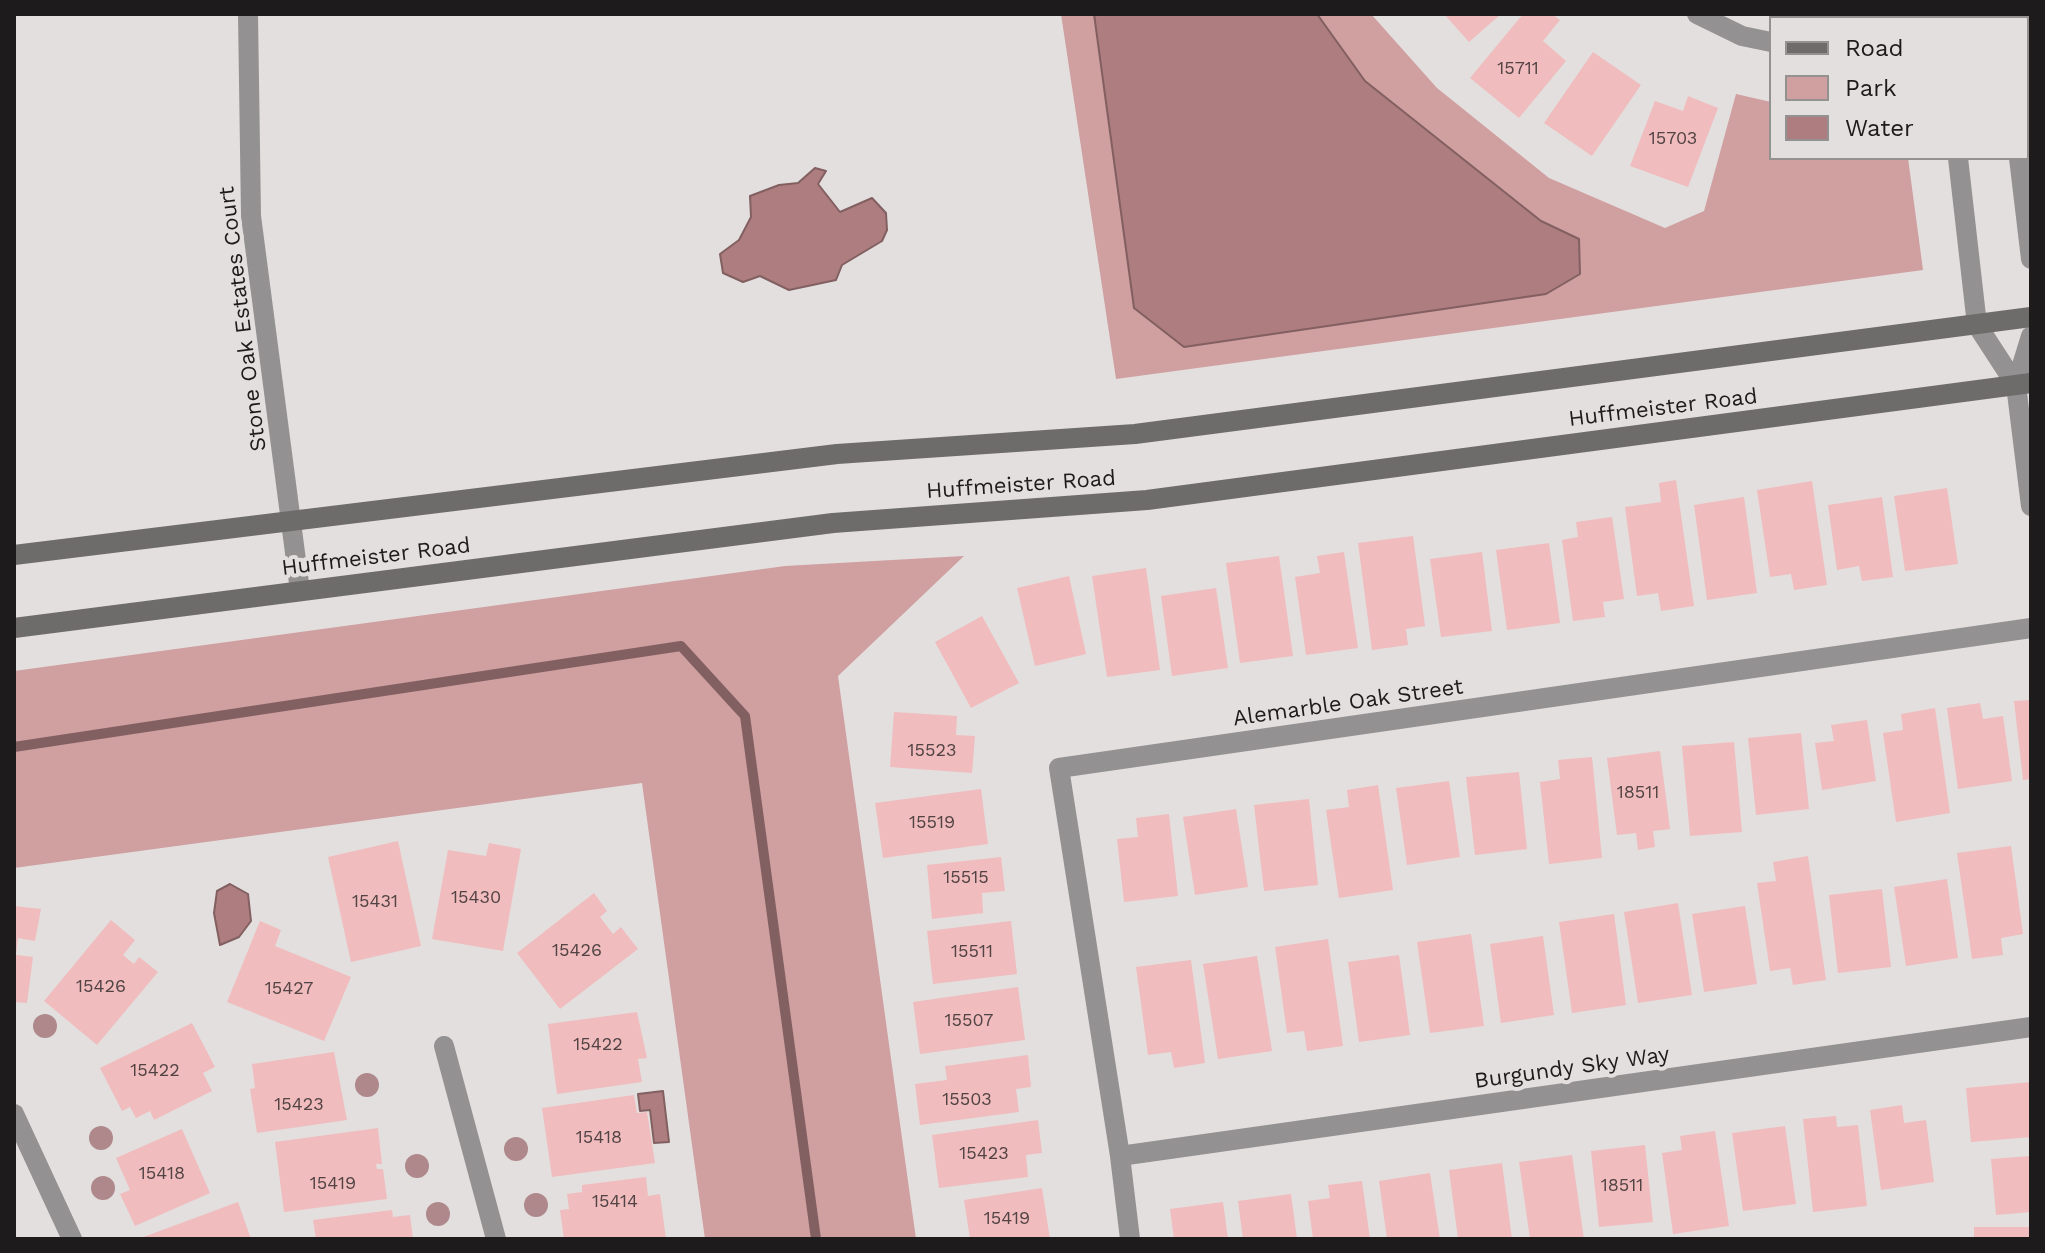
<!DOCTYPE html>
<html>
<head>
<meta charset="utf-8">
<style>
  body { margin:0 }
  #map { position:relative; width:2045px; height:1253px; overflow:hidden; background:#e3dfdf; font-family:"Work Sans",sans-serif }
  canvas { display:block }
  .frame { position:absolute; inset:0; border:16px solid #1d1b1b; pointer-events:none }
  .legend { position:absolute; left:1769px; top:16px; width:260px; height:144px; box-sizing:border-box; background:#e3dfdf; border:2px solid #949191; margin:0; padding:10px 14px; list-style:none; font-size:24px; color:#1d1b1b }
  .legend li { display:flex; align-items:center; gap:16px; height:40px }
  .legend b { width:40px; border:2px solid #949191 }
</style>
</head>
<body>
<div id="map">
<canvas width="2045" height="1253"></canvas>
<div class="frame"></div>
<ul class="legend">
<li><b style="height:10px;background:#6e6b6b"></b>Road</li>
<li><b style="height:22px;background:#d09fa0"></b>Park</li>
<li><b style="height:22px;background:#ae7d7f"></b>Water</li>
</ul>
</div>
<script>
const c = document.querySelector('canvas').getContext('2d');
c.lineJoin = 'round';
function fill(path, color) {
  c.fillStyle = color;
  c.fill(path, 'evenodd');
}
function toPath(rows) {
  const path = new Path2D();
  for (const r of rows) {
    path.moveTo(r[0], r[1]);
    for (let i = 2; i < r.length; i += 2) path.lineTo(r[i], r[i + 1]);
  }
  return path;
}
function stroke(path, color, width, dash) {
  c.strokeStyle = color;
  c.lineWidth = width;
  c.lineCap = dash ? 'butt' : 'round';
  c.setLineDash(dash || []);
  c.stroke(path);
}
function label(font, color, halo, rows, align = 'center') {
  c.font = font + ' "Work Sans",sans-serif';
  c.lineWidth = 8;
  c.setLineDash([]);
  c.textBaseline = 'middle';
  c.strokeStyle = halo;
  c.fillStyle = color;
  for (const [text, x, y, turn = 0] of rows) {
    c.save();
    c.translate(x, y);
    c.rotate((+turn || 0) * Math.PI / 180);
    c.textAlign = isNaN(turn) ? turn : align;
    if (halo) c.strokeText(text, 0, 0);
    c.fillText(text, 0, 0);
    c.restore();
  }
}
fill(toPath([
  [1061,14,1371,14,1437,88,1549,178,1665,228,1704,211,1736,94,1771,102,1771,158,1908,158,1923,270,1116,379],
  [964,556,838,676,916,1239,705,1239,642,783,14,868,14,671,785,566]
]), '#d09fa0');
const water = toPath([
  [1094,14,1317,14,1365,81,1541,221,1579,239,1580,274,1546,294,1184,347,1134,308,1094,14],
  [815,168,826,171,818,184,840,212,872,198,886,213,887,230,882,241,842,265,836,280,789,290,760,276,743,282,723,273,720,254,739,240,751,217,750,196,779,185,798,183,815,168],
  [230,884,248,894,251,921,239,937,220,945,214,913,217,891,230,884],
  [663,1091,669,1142,654,1143,650,1110,640,1111,638,1094,663,1091]
]);
fill(water, '#ae7d7f');
stroke(water, '#826061', 2);
stroke(toPath([
  [14,747,681,646,745,716,816,1239]
]), '#826061', 10);
fill(toPath([
  [1444,14,1501,14,1469,42],
  [1523,14,1552,14,1560,20,1543,41,1566,61,1519,118,1470,78],
  [1593,52,1641,85,1592,156,1544,123],
  [1688,96,1718,108,1688,187,1630,166,1655,101,1683,111],
  [1676,480,1694,606,1661,611,1658,593,1637,596,1625,507,1661,502,1659,483],
  [1812,481,1827,585,1794,590,1791,574,1770,577,1757,490],
  [1947,488,1958,564,1905,571,1894,496],
  [1744,497,1757,593,1707,600,1694,505],
  [1882,497,1893,577,1862,581,1859,566,1837,570,1828,505],
  [1612,517,1624,599,1603,602,1605,617,1573,621,1562,540,1578,537,1576,522],
  [1413,536,1425,626,1406,629,1408,645,1372,650,1358,543],
  [1549,543,1560,623,1507,630,1496,550],
  [1344,552,1358,648,1306,655,1295,577,1320,573,1317,556],
  [1482,552,1492,631,1441,637,1430,559],
  [1279,556,1293,656,1240,663,1226,563],
  [1146,568,1160,670,1107,677,1092,576],
  [1069,576,1086,654,1035,666,1017,588],
  [1216,588,1228,668,1172,676,1161,596],
  [982,616,1019,683,971,708,935,642],
  [2031,700,2031,779,2023,780,2014,701],
  [1980,703,1983,719,2003,716,2012,781,1958,789,1947,708],
  [1935,708,1950,813,1896,822,1883,733,1903,730,1901,714],
  [894,712,957,716,956,735,975,736,972,773,890,767],
  [1867,720,1876,781,1822,790,1815,743,1834,741,1831,725],
  [1801,733,1809,809,1756,815,1748,738],
  [1734,742,1742,832,1690,836,1682,746],
  [1660,751,1670,829,1653,831,1655,847,1638,850,1636,833,1617,835,1607,758],
  [1592,757,1602,858,1549,864,1540,782,1560,779,1558,760],
  [1519,772,1527,849,1475,855,1466,777],
  [1449,781,1460,857,1407,865,1396,788],
  [1378,785,1393,890,1339,898,1326,810,1349,807,1347,790],
  [981,789,988,844,883,858,875,803],
  [1309,799,1318,885,1264,891,1254,805],
  [1236,809,1248,887,1195,895,1183,817],
  [1169,814,1178,896,1124,902,1117,839,1138,837,1136,818],
  [398,841,421,946,351,962,328,857],
  [489,843,521,849,503,951,432,939,448,850,486,856],
  [2011,846,2023,934,2001,938,2003,955,1972,959,1957,853],
  [1808,856,1826,980,1793,985,1790,968,1770,971,1757,883,1776,881,1773,862],
  [1001,857,1005,891,982,893,983,913,932,919,927,865],
  [1947,879,1958,958,1906,966,1894,887],
  [1882,889,1891,967,1838,973,1829,895],
  [594,893,607,911,600,917,613,934,621,927,638,949,560,1009,517,953],
  [1678,903,1692,995,1638,1003,1624,912],
  [14,906,41,909,35,941,18,938,16,955,33,957,27,1003,14,1002],
  [1745,906,1757,984,1704,992,1692,914],
  [1614,914,1626,1005,1572,1013,1559,922],
  [111,920,135,940,123,955,134,964,139,957,158,972,97,1045,44,1001],
  [260,921,281,930,275,946,351,977,324,1041,227,1002],
  [1011,921,1017,974,933,984,927,931],
  [1471,934,1484,1026,1430,1033,1417,942],
  [1543,936,1554,1015,1501,1023,1490,944],
  [1328,939,1343,1046,1307,1051,1304,1031,1287,1033,1275,947],
  [1399,955,1410,1035,1359,1042,1348,962],
  [1257,956,1272,1051,1218,1059,1203,964],
  [1191,960,1205,1063,1174,1068,1171,1052,1148,1055,1136,967],
  [1018,987,1025,1040,920,1054,913,1002],
  [637,1012,647,1058,638,1059,642,1082,557,1094,548,1024],
  [192,1023,215,1067,203,1073,212,1091,154,1120,150,1111,136,1118,130,1107,122,1111,100,1068],
  [334,1052,347,1120,257,1133,250,1089,255,1088,252,1064],
  [1028,1055,1031,1087,1016,1089,1019,1112,920,1125,915,1084,947,1080,945,1066],
  [2031,1082,2031,1137,1971,1142,1966,1088],
  [634,1095,637,1113,647,1112,655,1163,552,1177,542,1108],
  [1902,1105,1904,1123,1926,1120,1934,1182,1881,1190,1870,1110],
  [1836,1116,1837,1127,1858,1125,1867,1206,1813,1212,1803,1119],
  [1038,1120,1042,1153,1026,1155,1028,1177,939,1188,932,1135],
  [1785,1126,1796,1204,1743,1211,1732,1133],
  [378,1128,382,1164,376,1164,377,1169,383,1169,387,1199,284,1212,275,1142],
  [182,1129,210,1193,135,1226,120,1194,130,1190,116,1158],
  [1715,1131,1729,1226,1673,1234,1662,1153,1682,1150,1680,1136],
  [1645,1145,1653,1222,1599,1227,1591,1151],
  [1572,1155,1584,1239,1530,1239,1519,1162],
  [2031,1156,2031,1212,1996,1215,1991,1159],
  [1502,1163,1512,1239,1458,1239,1449,1170],
  [1430,1173,1440,1239,1387,1239,1379,1181],
  [646,1177,648,1196,660,1194,666,1239,564,1239,560,1210,569,1209,567,1194,582,1192,582,1185],
  [1362,1181,1370,1239,1313,1239,1308,1201,1330,1198,1328,1185],
  [1042,1188,1050,1239,970,1239,964,1200],
  [1291,1194,1297,1239,1243,1239,1238,1201],
  [238,1202,251,1239,138,1239],
  [1223,1202,1228,1239,1174,1239,1170,1209],
  [392,1210,393,1217,410,1215,413,1239,316,1239,313,1220],
  [1974,1227,2031,1227,2031,1239,1974,1239]
]), '#f0bcbd');
stroke(toPath([
  [248,14,251,216,300,591],
  [1697,14,1742,36,1771,42],
  [1976,14,1980,18],
  [2027,47,2031,46],
  [1958,158,1977,325,2016,385],
  [2019,158,2031,259],
  [2031,336,2016,385,2031,506],
  [444,1046,496,1239],
  [14,1114,72,1239],
  [1120,1156,2031,1027],
  [1130,1239,1120,1156,1059,768,2031,628]
]), '#939191', 20);
stroke(toPath([
  [14,555,837,454,1135,434,2031,317],
  [14,628,833,523,1147,500,2031,383]
]), '#6e6b6b', 20);
c.fillStyle = '#ae888a';
for (const [x, y] of [
  [45,1026],
  [367,1085],
  [101,1138],
  [516,1149],
  [417,1166],
  [103,1188],
  [536,1205],
  [438,1214]
]) {
  c.beginPath();
  c.arc(x, y, 12, 0, 2 * Math.PI);
  c.fill();
}
label('18px', '#524344', null, [
  ["15711",1518,69],
  ["15703",1673,139],
  ["15523",932,751],
  ["18511",1638,793],
  ["15519",932,823],
  ["15515",966,878],
  ["15430",476,898],
  ["15431",375,902],
  ["15426",577,951],
  ["15511",972,952],
  ["15426",101,987],
  ["15427",289,989],
  ["15507",969,1021],
  ["15422",598,1045],
  ["15422",155,1071],
  ["15503",967,1100],
  ["15423",299,1105],
  ["15418",599,1138],
  ["15423",984,1154],
  ["15418",162,1174],
  ["15419",333,1184],
  ["18511",1622,1186],
  ["15414",615,1202],
  ["15419",1007,1219]
]);
label('22px', '#1d1b1b', '#e3dfdf', [
  ["Stone Oak Estates Court",243,319,-97],
  ["Huffmeister Road",1663,408,-7],
  ["Huffmeister Road",1021,485,-4],
  ["Huffmeister Road",376,557,-7],
  ["Alemarble Oak Street",1348,703,-8],
  ["Burgundy Sky Way",1572,1068,-8]
]);
</script>
</body>
</html>
